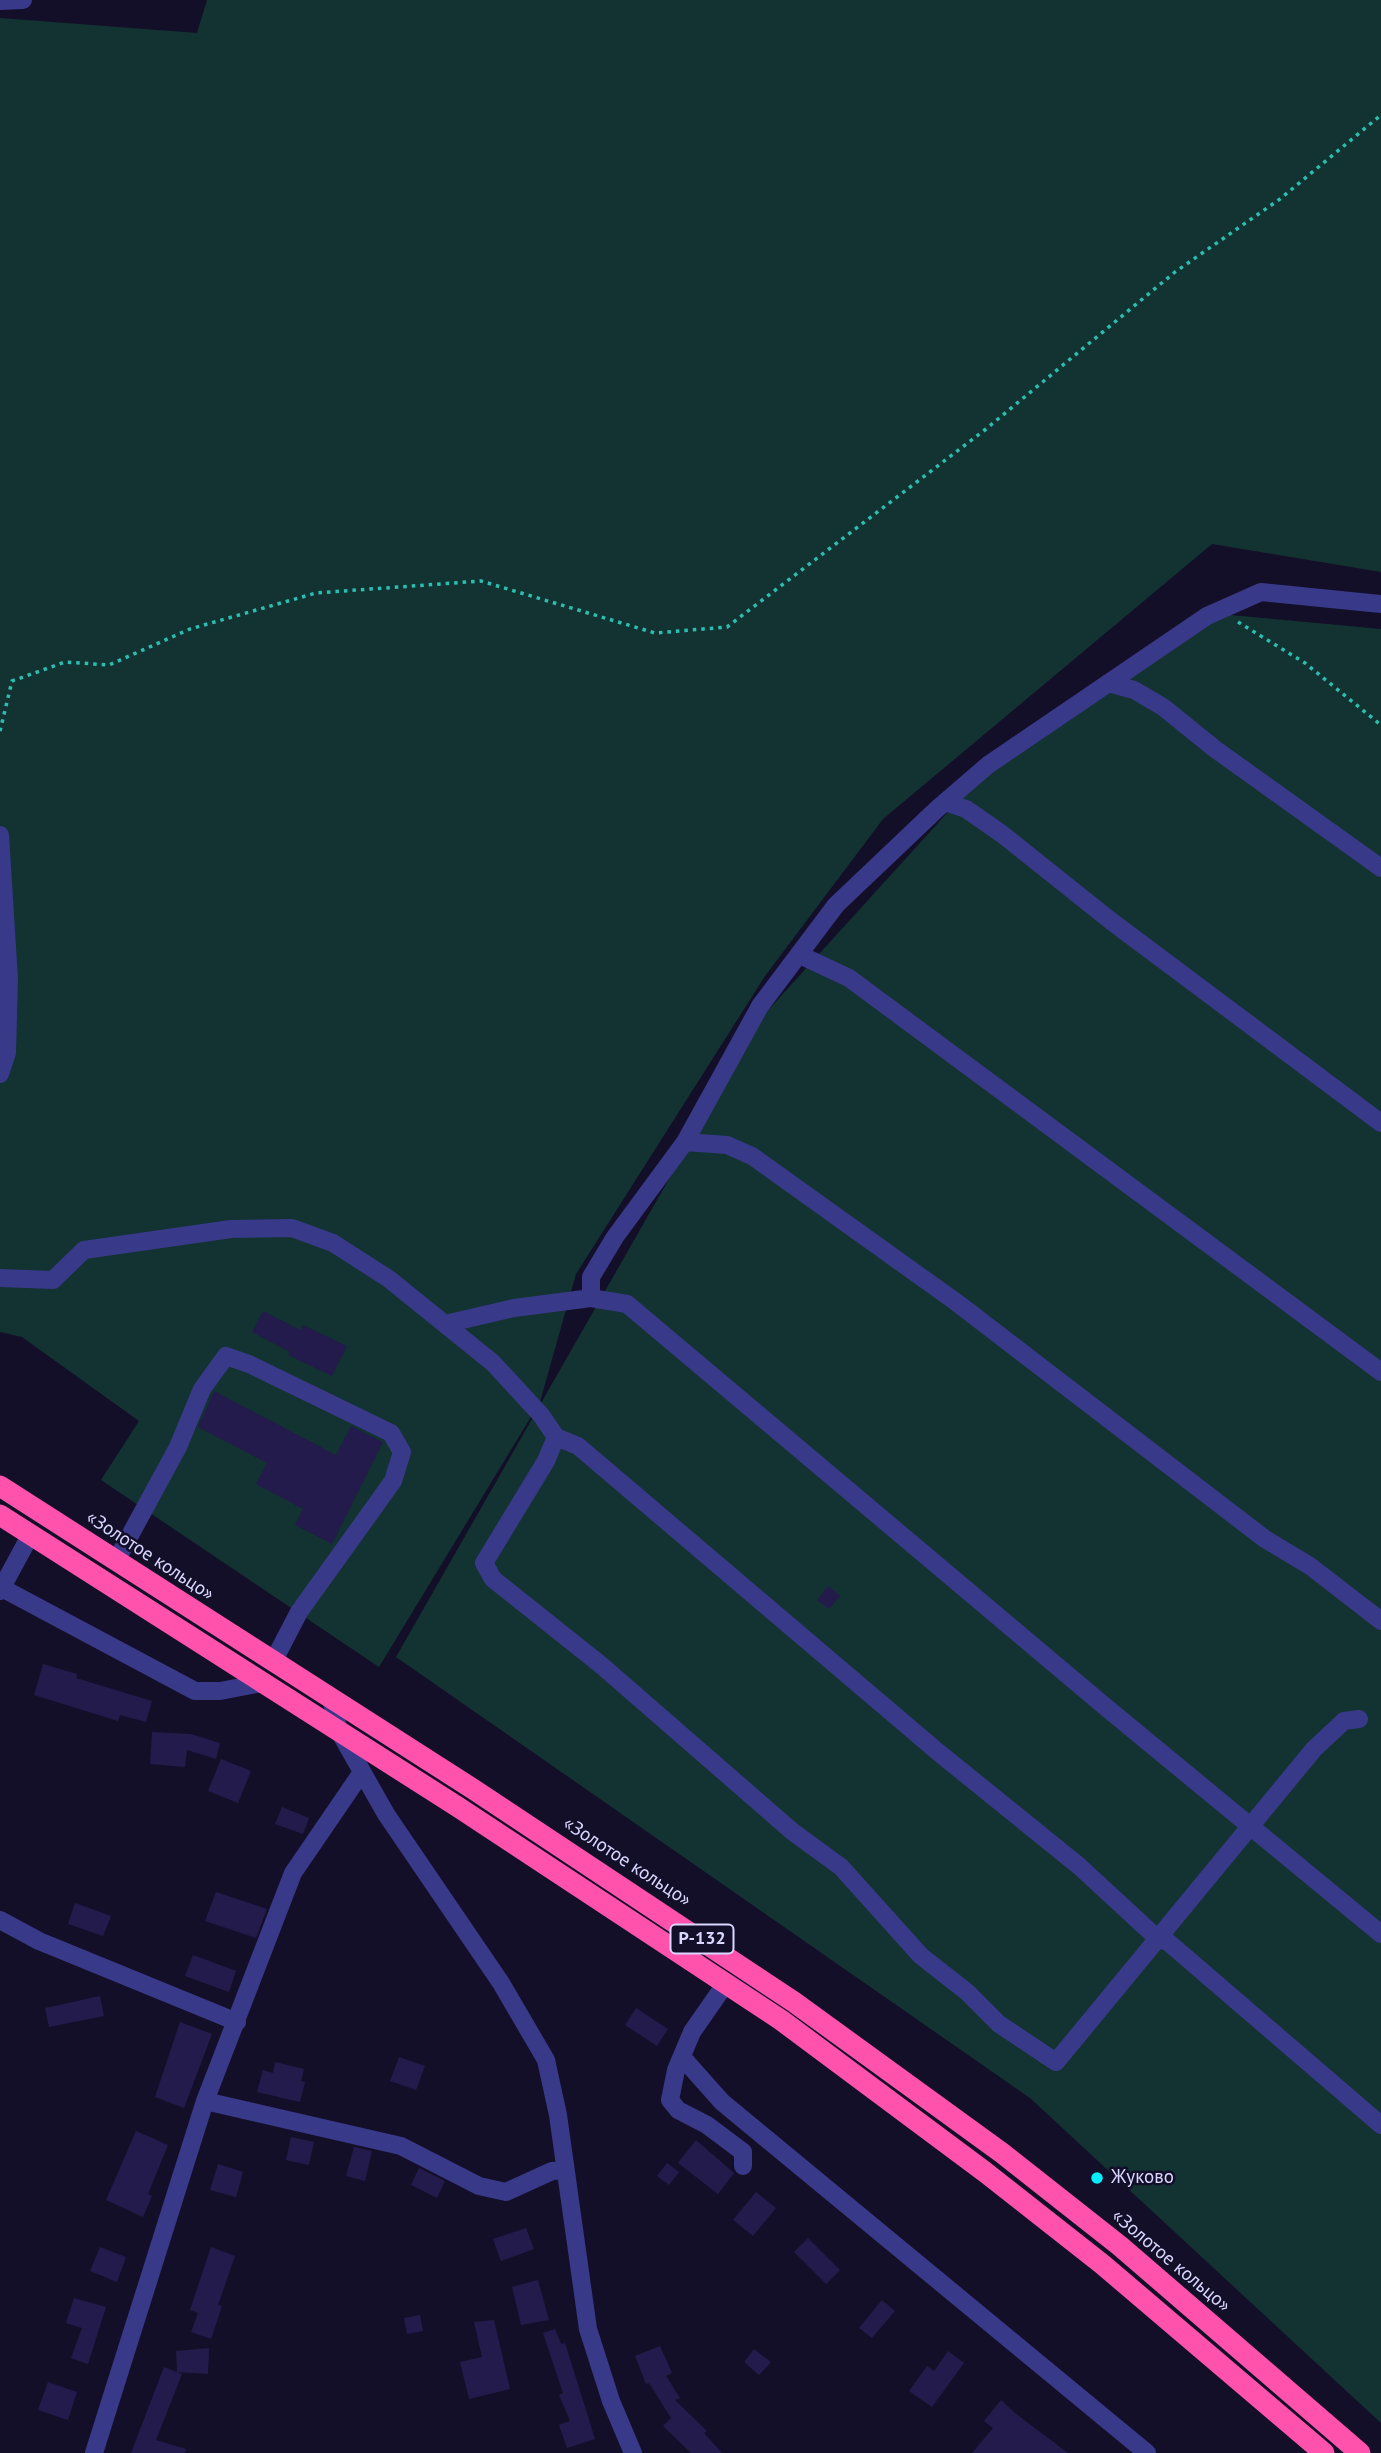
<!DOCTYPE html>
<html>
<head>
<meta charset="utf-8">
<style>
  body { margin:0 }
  canvas { display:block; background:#130f29 }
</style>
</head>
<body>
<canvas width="1381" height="2453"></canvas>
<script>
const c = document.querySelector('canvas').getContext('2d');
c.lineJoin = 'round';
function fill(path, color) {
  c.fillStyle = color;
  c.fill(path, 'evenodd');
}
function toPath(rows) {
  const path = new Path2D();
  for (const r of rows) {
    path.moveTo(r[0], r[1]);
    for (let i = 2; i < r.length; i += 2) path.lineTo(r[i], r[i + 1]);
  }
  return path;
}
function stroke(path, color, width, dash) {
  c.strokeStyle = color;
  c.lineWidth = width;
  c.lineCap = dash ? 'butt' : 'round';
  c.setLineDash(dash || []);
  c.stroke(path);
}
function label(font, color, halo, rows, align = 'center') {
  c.font = font + ' "PT Sans",sans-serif';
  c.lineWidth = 5;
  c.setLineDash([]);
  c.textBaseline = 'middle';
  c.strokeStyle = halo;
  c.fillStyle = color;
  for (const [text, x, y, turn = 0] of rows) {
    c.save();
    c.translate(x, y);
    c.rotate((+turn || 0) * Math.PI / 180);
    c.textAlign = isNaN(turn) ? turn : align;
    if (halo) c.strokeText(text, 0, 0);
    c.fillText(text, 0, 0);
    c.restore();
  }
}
fill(toPath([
  [207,0,1381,0,1381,572,1212,544,883,819,765,976,576,1274,540,1402,379,1667,101,1480,139,1421,22,1337,0,1332,0,18,197,33],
  [1220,614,1381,629,1381,2423,1030,2098,396,1657,761,1018,978,779]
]), '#123331');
fill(toPath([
  [263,1311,300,1330,303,1325,347,1346,332,1376,288,1355,290,1352,252,1332],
  [214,1391,336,1455,351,1426,383,1442,332,1544,295,1525,303,1509,256,1484,267,1463,198,1427],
  [828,1586,840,1596,829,1609,817,1600],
  [43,1664,77,1674,76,1678,152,1701,146,1722,120,1715,118,1721,34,1695],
  [152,1732,191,1734,220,1743,216,1759,187,1750,185,1767,150,1764],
  [221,1759,251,1771,238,1803,208,1791],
  [282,1807,309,1818,303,1834,275,1824],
  [216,1892,267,1909,256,1938,205,1921],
  [75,1903,111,1916,103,1936,68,1924],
  [193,1955,236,1971,229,1992,185,1976],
  [100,1996,104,2016,49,2027,45,2008],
  [636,2008,668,2029,657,2046,625,2025],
  [180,2022,212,2034,184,2108,155,2097],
  [399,2057,425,2066,416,2090,390,2081],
  [275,2062,304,2069,301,2081,305,2082,300,2102,257,2092,263,2070,273,2073],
  [136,2131,168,2145,148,2194,152,2196,143,2217,106,2200],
  [291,2137,314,2142,309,2165,286,2160],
  [696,2140,734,2173,718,2194,678,2163],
  [354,2147,372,2151,365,2181,346,2176],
  [667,2163,679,2172,669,2185,657,2176],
  [218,2164,243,2172,236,2197,210,2190],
  [419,2168,445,2181,437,2198,411,2185],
  [756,2192,776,2208,753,2236,733,2220],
  [526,2228,534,2249,501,2261,493,2239],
  [808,2238,840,2270,826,2284,794,2252],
  [100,2247,126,2257,117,2282,90,2271],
  [211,2247,235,2256,218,2305,222,2306,211,2339,191,2332,198,2313,190,2310],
  [538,2280,549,2320,521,2325,512,2287],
  [74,2298,106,2307,88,2364,71,2358,82,2328,66,2323],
  [882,2300,895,2311,872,2338,859,2328],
  [420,2315,423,2331,407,2334,404,2318],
  [494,2320,510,2389,469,2399,460,2362,482,2357,474,2322],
  [555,2329,561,2344,565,2343,595,2439,567,2448,559,2425,570,2421,559,2395,563,2393,543,2333],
  [660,2346,672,2373,666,2376,680,2398,675,2400,707,2431,704,2433,722,2453,691,2453,663,2426,671,2418,649,2383,646,2384,635,2356],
  [209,2348,208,2374,177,2372,176,2351],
  [754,2349,771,2362,759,2375,744,2362],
  [948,2351,964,2363,932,2407,909,2391,927,2366,934,2371],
  [164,2367,182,2374,156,2440,186,2449,185,2453,131,2453],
  [48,2382,77,2392,68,2420,38,2410],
  [1001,2400,1015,2413,1068,2453,972,2453,993,2428,984,2421]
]), '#231b4b');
stroke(toPath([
  [1238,622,1305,663,1381,725],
  [0,731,12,681,65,662,109,665,190,629,316,593,481,581,655,633,727,627,986,429,1175,272,1280,199,1381,115]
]), '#2cbeb0', 3.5, [3.5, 5]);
stroke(toPath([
  [0,1,23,0],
  [1108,683,1134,690,1163,707,1215,749,1381,868],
  [945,802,966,809,1002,834,1111,921,1381,1123],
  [0,835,9,979,7,1053,0,1074],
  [800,955,849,978,1381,1372],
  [685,1142,727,1145,752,1156,956,1302,1265,1539,1310,1566,1381,1621],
  [0,1278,53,1280,84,1250,231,1229,292,1228,333,1243,389,1279,493,1363,541,1415,556,1437,546,1461,484,1563,493,1579,601,1665,793,1832,841,1867,921,1956,967,1992,999,2024,1056,2062,1314,1749,1344,1721,1359,1719],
  [591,1298,591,1277,615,1237,685,1142,760,1006,836,905,937,809,988,765,1207,616,1261,592,1381,604],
  [445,1324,514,1308,591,1298,627,1304,1102,1704,1381,1934],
  [556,1437,578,1446,938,1752,1079,1866,1157,1938,1168,1942,1381,2125],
  [116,1561,178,1447,202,1389,226,1356,249,1364,391,1433,402,1452,393,1481,299,1612,273,1662],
  [0,1587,195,1691,220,1691,262,1683],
  [0,1591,31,1534],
  [331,1698,339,1731,386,1814,501,1983,546,2060,558,2115,588,2329,611,2401,633,2453],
  [0,1920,39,1941,237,2022],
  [726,1983,692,2032,676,2070,670,2100,678,2110,707,2125,743,2152,743,2166],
  [682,2057,722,2102,1147,2453],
  [205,2101,401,2146,479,2186,506,2192,552,2171,564,2170],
  [94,2453,205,2101,293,1873,362,1772]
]), '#393989', 18);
stroke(toPath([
  [0,1486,473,1789,794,2002,1002,2153,1120,2246,1360,2453],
  [0,1515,458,1807,781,2020,985,2172,1102,2264,1324,2453]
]), '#ff52ac', 21);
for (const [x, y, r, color] of [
  [1097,2178,7,"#03efff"]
]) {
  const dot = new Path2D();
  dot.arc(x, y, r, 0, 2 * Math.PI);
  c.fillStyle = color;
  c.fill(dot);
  stroke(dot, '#130f29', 2.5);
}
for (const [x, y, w] of [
  [702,1939,63]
]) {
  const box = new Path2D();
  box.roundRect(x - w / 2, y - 14.5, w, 29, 5);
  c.fillStyle = '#130f29';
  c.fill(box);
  stroke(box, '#dad7ff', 2);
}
label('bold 18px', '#dad7ff', null, [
  ["Р-132",702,1939]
]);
label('19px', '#dad7ff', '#130f29', [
  ["«Золотое кольцо»",150,1556,33],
  ["«Золотое кольцо»",627,1862,33],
  ["«Золотое кольцо»",1171,2261,40]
]);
label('19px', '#dad7ff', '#130f29', [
  ["Жуково",1111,2178]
], 'left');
</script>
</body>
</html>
